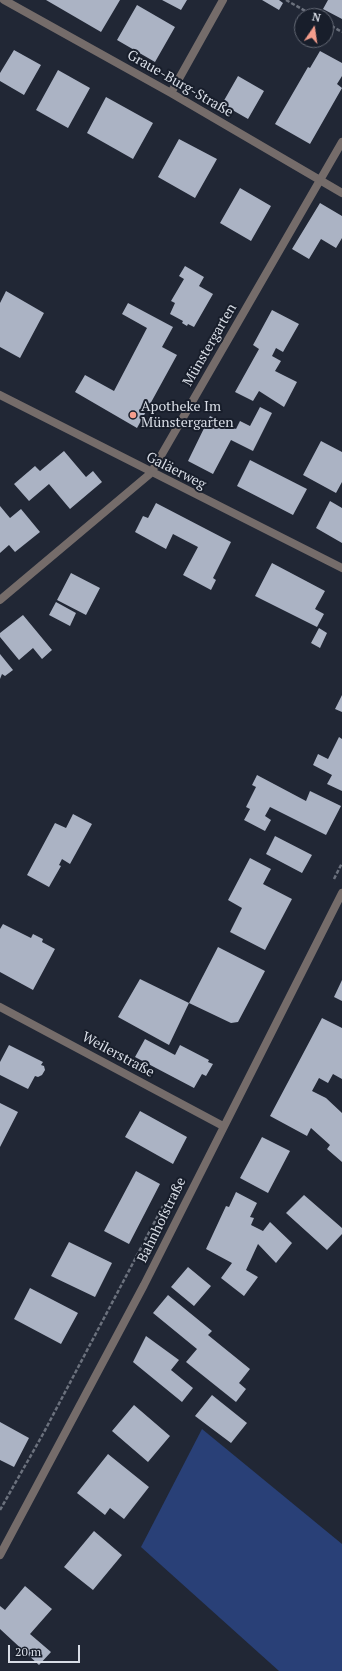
<!DOCTYPE html>
<html>
<head>
<meta charset="utf-8">
<style>
  body { margin:0 }
  #map { position:relative; width:342px; height:1671px; overflow:hidden; background:#212735; font-family:"PT Serif",serif }
  canvas { display:block }
  .north { position:absolute; left:294px; top:8px; width:40px; height:40px; box-sizing:border-box; background:#181e2b; border:1px solid #656a76; border-radius:50%; rotate:13deg; font-size:11px; font-weight:700; line-height:16px; text-align:center; color:#d8dde6 }
  .north::after { content:''; display:block; margin:auto; width:14px; height:18px; background:#f49d8c; clip-path:polygon(50% 0,100% 100%,50% 72%,0 100%) }
  .scale { position:absolute; left:8px; top:1645px; width:72px; height:18px; box-sizing:border-box; border:2px solid #d8dde6; border-top:0; padding-left:5px; font-size:12px; line-height:14px; white-space:nowrap; color:#d8dde6; -webkit-text-stroke:3px #181e2b; paint-order:stroke }
</style>
</head>
<body>
<div id="map">
<canvas width="342" height="1671"></canvas>
<div class="north">N</div>
<div class="scale">20 m</div>
</div>
<script>
const c = document.querySelector('canvas').getContext('2d');
c.lineJoin = 'round';
function fill(path, color) {
  c.fillStyle = color;
  c.fill(path, 'evenodd');
}
function toPath(rows) {
  const path = new Path2D();
  for (const r of rows) {
    path.moveTo(r[0], r[1]);
    for (let i = 2; i < r.length; i += 2) path.lineTo(r[i], r[i + 1]);
  }
  return path;
}
function stroke(path, color, width, dash) {
  c.strokeStyle = color;
  c.lineWidth = width;
  c.lineCap = dash ? 'butt' : 'round';
  c.setLineDash(dash || []);
  c.stroke(path);
}
function label(font, color, halo, rows, align = 'center') {
  c.font = font + ' "PT Serif",serif';
  c.lineWidth = 4;
  c.setLineDash([]);
  c.textBaseline = 'middle';
  c.strokeStyle = halo;
  c.fillStyle = color;
  for (const [text, x, y, turn = 0] of rows) {
    c.save();
    c.translate(x, y);
    c.rotate((+turn || 0) * Math.PI / 180);
    c.textAlign = isNaN(turn) ? turn : align;
    if (halo) c.strokeText(text, 0, 0);
    c.fillText(text, 0, 0);
    c.restore();
  }
}
fill(toPath([
  [202,1429,342,1544,342,1671,279,1671,141,1547]
]), '#294077');
fill(toPath([
  [46,0,120,0,101,32],
  [162,0,187,0,181,10],
  [262,0,279,0,283,3,279,10],
  [328,0,342,0,342,19,323,9],
  [137,5,175,27,155,62,117,40],
  [14,50,41,65,24,95,0,81,0,73],
  [320,51,342,63,342,76,337,84,342,88,310,144,275,124,308,67,310,68],
  [58,70,90,88,68,128,36,110],
  [238,76,264,91,248,119,222,104],
  [106,97,153,123,133,159,87,133],
  [179,139,217,159,195,198,158,177],
  [240,188,271,206,251,241,220,223],
  [320,203,342,216,342,238,336,248,321,239,309,259,292,249],
  [185,266,204,277,199,286,213,294,194,327,188,324,187,326,182,323,183,321,170,314,175,303,171,301,184,279,179,276],
  [6,291,44,313,20,358,0,347,0,303],
  [128,303,173,327,162,347,177,355,137,428,75,392,85,375,114,391,147,328,122,314],
  [272,310,299,324,283,352,276,348,272,356,281,361,275,371,297,382,284,407,259,391,253,401,235,392,259,349,253,345],
  [260,407,272,413,253,451,231,440,213,474,188,461,210,416,236,429,240,421,250,426],
  [321,441,342,452,342,482,336,493,303,475],
  [64,451,86,477,93,471,102,482,70,509,49,484,29,501,14,484,35,466,40,471],
  [250,460,307,489,293,515,237,486],
  [330,501,342,508,342,543,316,528],
  [156,503,231,542,213,578,216,580,211,590,183,575,198,547,173,534,166,549,135,532,143,516,148,518],
  [0,506,10,518,21,509,40,532,15,552,9,545,0,553],
  [272,563,325,591,315,609,324,614,317,627,255,596],
  [71,573,100,588,86,615,57,600],
  [56,602,76,613,70,626,49,615],
  [23,615,52,650,42,659,33,648,19,660,0,637,0,633],
  [319,628,327,633,320,648,311,643],
  [0,654,13,670,5,676,2,674,0,679],
  [342,695,342,712,335,709],
  [339,737,342,739,342,791,327,784,332,775,313,765,318,754,328,759],
  [257,775,306,801,310,791,341,806,326,835,270,807,265,816,271,820,265,831,244,820,250,809,246,807,256,787,252,785],
  [73,814,92,824,70,864,62,859,59,865,61,866,49,887,27,875,55,823,66,828],
  [275,836,312,855,302,873,266,854],
  [250,858,271,869,263,884,292,899,265,950,230,932,242,908,228,900],
  [3,924,31,938,33,934,43,939,42,942,55,949,33,990,0,972,0,929],
  [218,947,265,971,238,1022,231,1023,189,1003],
  [140,979,189,1003,169,1045,118,1017],
  [342,980,342,1001,334,997],
  [322,1018,342,1028,342,1079,333,1074,328,1083,319,1078,312,1091,326,1098,342,1113,342,1162,327,1149,330,1145,311,1128,307,1136,270,1116],
  [145,1039,175,1055,180,1045,209,1060,208,1062,213,1064,206,1076,202,1074,194,1088,135,1057],
  [9,1045,43,1062,41,1065,44,1066,45,1070,42,1075,38,1077,35,1076,28,1089,0,1075,0,1062],
  [0,1103,18,1112,0,1147],
  [140,1111,187,1137,173,1164,125,1137],
  [262,1137,290,1151,268,1193,240,1178],
  [136,1171,160,1184,129,1244,104,1231],
  [236,1192,257,1203,250,1217,254,1218,251,1225,263,1231,270,1222,292,1243,276,1263,258,1244,246,1270,258,1277,244,1296,221,1278,232,1263,206,1249,226,1206,229,1207],
  [304,1195,342,1228,342,1234,327,1250,286,1213],
  [69,1242,112,1263,95,1297,51,1276],
  [188,1267,211,1286,194,1306,171,1287],
  [30,1288,78,1313,61,1344,14,1319],
  [168,1295,212,1331,208,1335,250,1369,239,1383,246,1389,236,1402,186,1362,197,1349,153,1313],
  [146,1336,179,1360,171,1370,193,1388,182,1402,133,1362],
  [212,1395,247,1423,231,1443,195,1416],
  [134,1405,170,1436,148,1462,112,1431],
  [0,1422,29,1438,14,1467,0,1460],
  [108,1454,149,1487,124,1519,110,1508,105,1515,77,1493],
  [94,1531,122,1555,93,1590,64,1567],
  [25,1586,52,1609,30,1634,51,1652,39,1665,0,1629,0,1606,5,1610]
]), '#abb3c4');
stroke(toPath([
  [286,0,314,16],
  [326,23,342,32],
  [334,879,342,863],
  [0,1510,43,1434,163,1206]
]), '#6b717d', 2.5, [4, 2]);
stroke(toPath([
  [4,0,171,93,342,193],
  [171,93,223,0],
  [0,395,342,568],
  [0,600,151,473,342,142],
  [0,1007,223,1126],
  [0,1555,144,1285,342,893]
]), '#756c6a', 8);
for (const [x, y, r, color] of [
  [133,415,4,"#f49d8c"]
]) {
  const dot = new Path2D();
  dot.arc(x, y, r, 0, 2 * Math.PI);
  c.fillStyle = color;
  c.fill(dot);
  stroke(dot, '#181e2b', 1.5);
}
label('14px', '#d8dde6', '#181e2b', [
  ["Graue-Burg-Straße",180,84,30],
  ["Münstergarten",210,345,-60],
  ["Galäerweg",176,471,27],
  ["Weilerstraße",118,1055,28],
  ["Bahnhofstraße",162,1220,-64]
]);
label('14px', '#d8dde6', '#181e2b', [
  ["Apotheke Im",141,407],
  ["Münstergarten",141,423]
], 'left');
</script>
</body>
</html>
